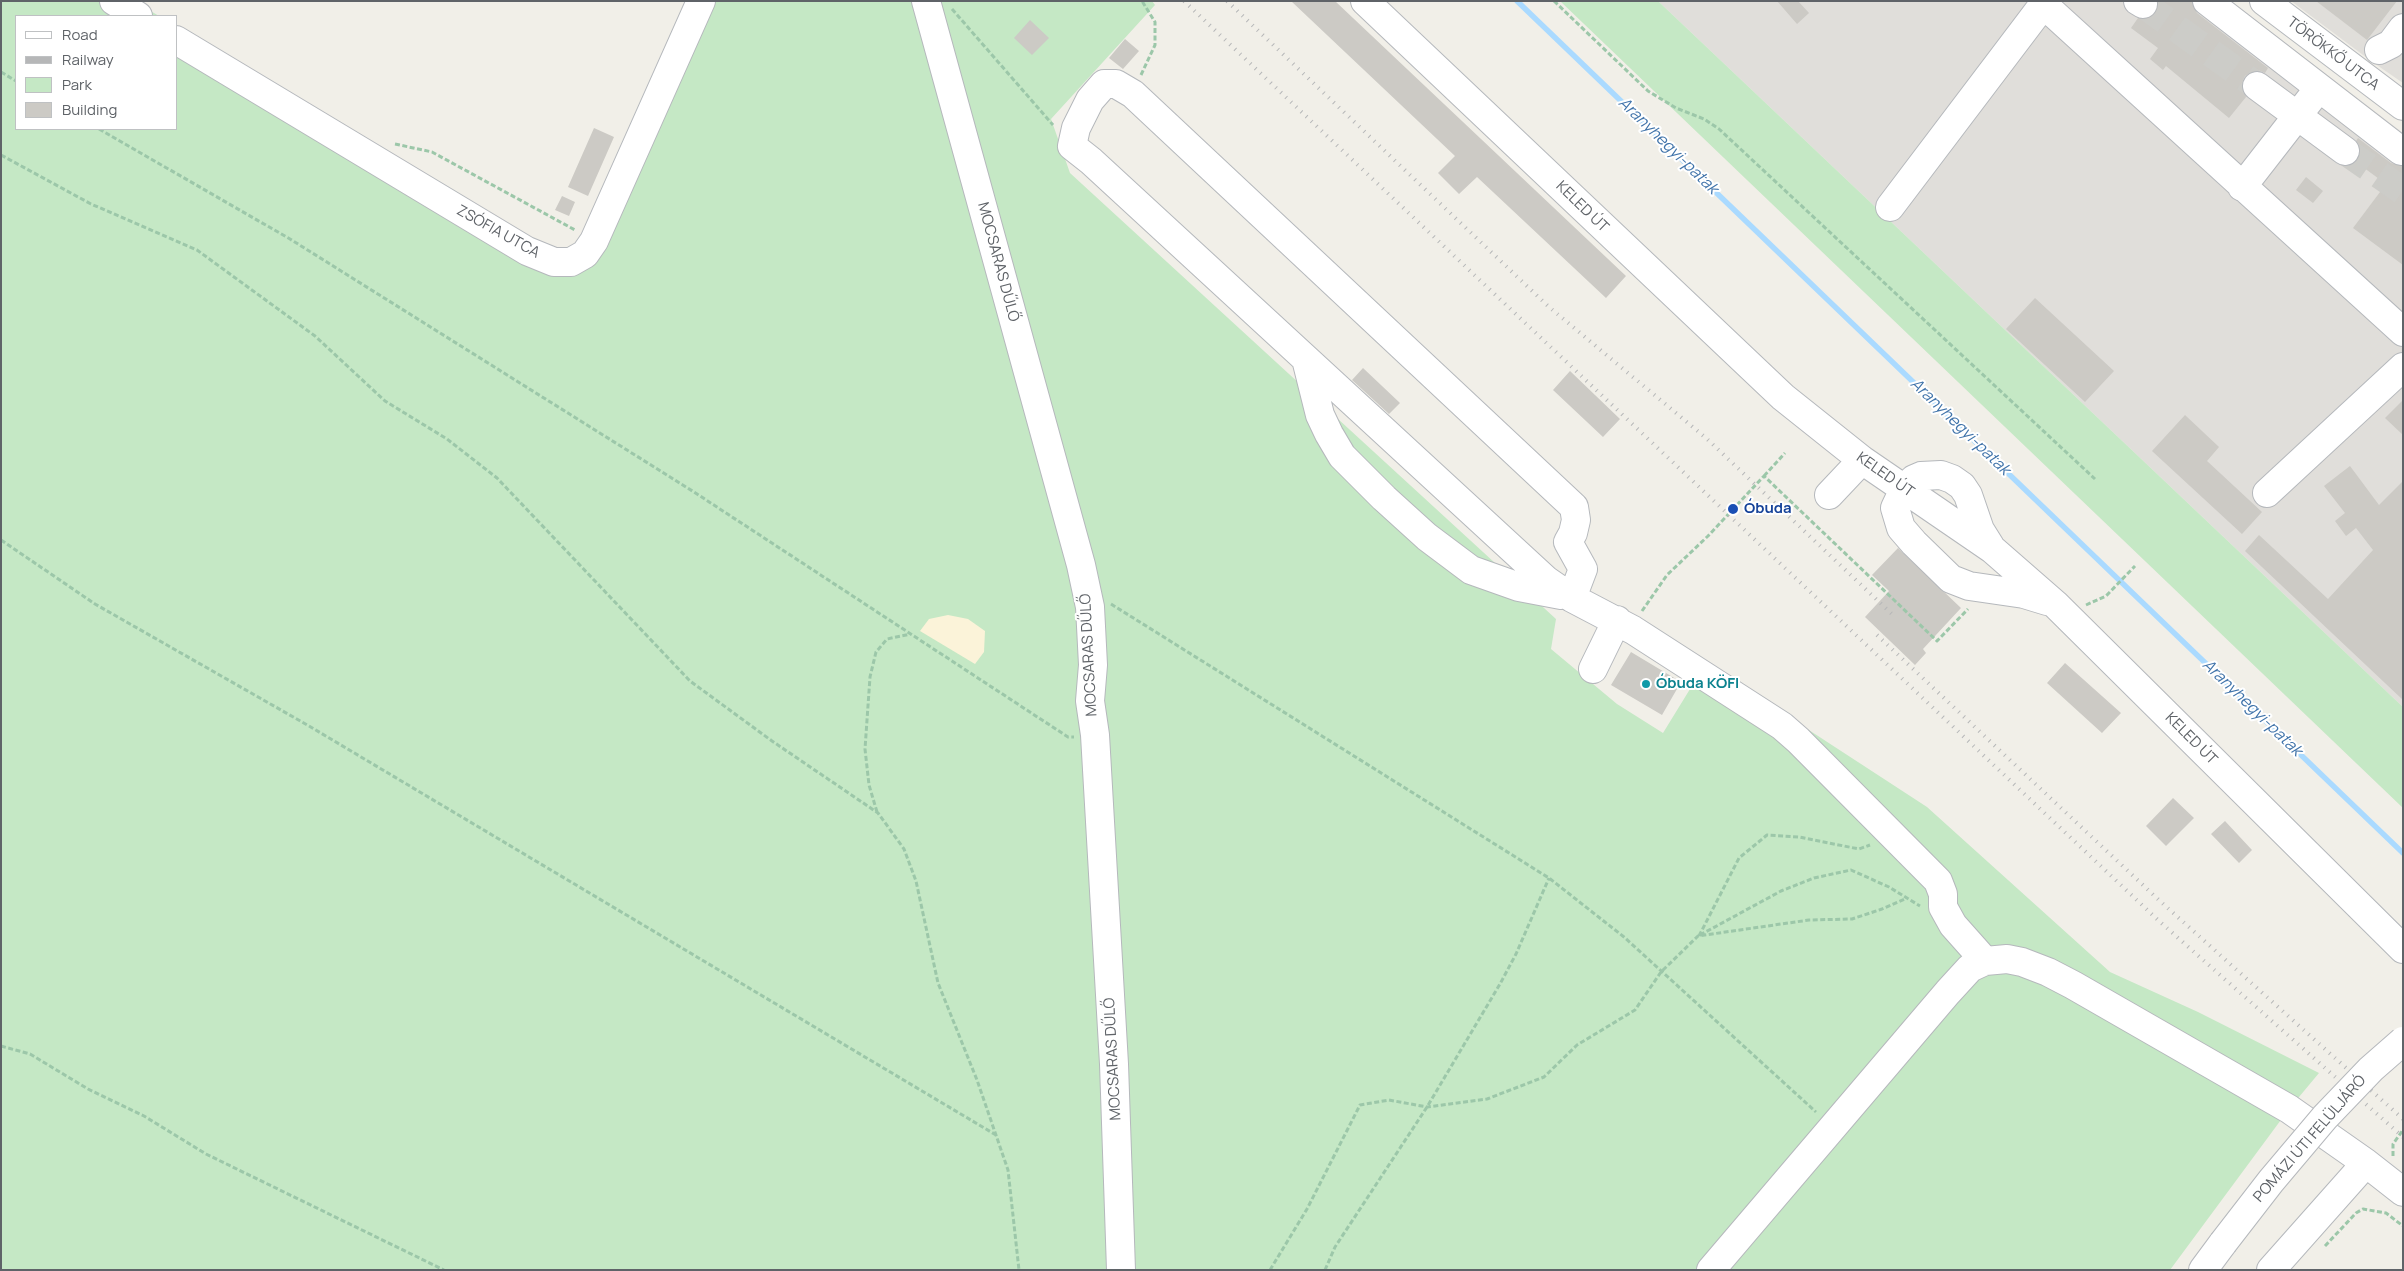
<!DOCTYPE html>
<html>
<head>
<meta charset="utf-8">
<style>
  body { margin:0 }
  #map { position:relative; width:2404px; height:1271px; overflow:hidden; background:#f1efe8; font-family:Manrope,sans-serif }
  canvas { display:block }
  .frame { position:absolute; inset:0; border:2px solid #5f6368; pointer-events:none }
  .legend { position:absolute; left:15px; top:15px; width:162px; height:115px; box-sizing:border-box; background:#fff; border:1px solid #bfc1c3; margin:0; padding:6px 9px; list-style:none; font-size:15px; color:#5f6368 }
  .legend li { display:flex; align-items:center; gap:10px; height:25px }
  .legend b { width:25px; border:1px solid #bfc1c3 }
</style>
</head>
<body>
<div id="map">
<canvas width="2404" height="1271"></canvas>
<div class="frame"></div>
<ul class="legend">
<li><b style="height:6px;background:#fff"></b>Road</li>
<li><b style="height:6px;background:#b6b7b8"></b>Railway</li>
<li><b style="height:14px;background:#c5e8c5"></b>Park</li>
<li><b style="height:14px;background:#cccac5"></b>Building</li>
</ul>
</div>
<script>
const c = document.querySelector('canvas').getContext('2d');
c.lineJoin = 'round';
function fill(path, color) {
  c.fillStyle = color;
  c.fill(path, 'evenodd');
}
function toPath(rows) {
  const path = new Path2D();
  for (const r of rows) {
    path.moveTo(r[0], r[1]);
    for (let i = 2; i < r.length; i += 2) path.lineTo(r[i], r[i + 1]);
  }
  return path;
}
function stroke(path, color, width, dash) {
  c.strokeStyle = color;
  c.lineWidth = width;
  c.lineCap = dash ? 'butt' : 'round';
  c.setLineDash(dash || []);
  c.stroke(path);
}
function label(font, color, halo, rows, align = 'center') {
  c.font = font + ' Manrope,sans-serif';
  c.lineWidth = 4;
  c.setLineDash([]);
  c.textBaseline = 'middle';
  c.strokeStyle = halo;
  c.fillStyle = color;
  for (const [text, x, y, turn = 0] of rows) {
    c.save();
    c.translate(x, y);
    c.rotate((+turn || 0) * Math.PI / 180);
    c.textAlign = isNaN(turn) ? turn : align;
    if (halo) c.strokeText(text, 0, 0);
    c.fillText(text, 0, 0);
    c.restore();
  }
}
fill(toPath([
  [1658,1,2231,1,2403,133,2403,707],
  [2291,1,2403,1,2403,83,2371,61]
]), '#e0deda');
fill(toPath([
  [1,1,134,1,159,16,16,16,16,129,176,129,176,26,571,261,697,1,1152,1,1155,5,1051,119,1070,173,1556,619,1551,649,1617,704,1663,733,1706,663,1927,807,2110,972,2198,1012,2319,1073,2289,1109,2170,1270,1,1270],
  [1560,1,1658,1,2403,707,2403,808]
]), '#c5e8c5');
fill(toPath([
  [948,615,968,619,985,631,984,652,975,664,920,631,929,619]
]), '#fbf3d9');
stroke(toPath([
  [1517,1,2403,853]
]), '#aadaff', 5.5);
fill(toPath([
  [1291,1,1335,1,1626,276,1606,298,1477,177,1459,194,1438,173,1455,156],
  [1777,1,1798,1,1809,13,1797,24],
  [2158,1,2192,1,2197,13,2268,68,2265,73,2258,70,2251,72,2245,76,2241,85,2246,97,2229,118,2166,66,2163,70,2150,59,2158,48,2131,28,2138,18,2150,18,2156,12],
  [2316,1,2397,1,2367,40],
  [1030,20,1049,38,1032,55,1014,38],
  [1125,39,1139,51,1123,69,1109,58],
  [594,128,614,137,588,196,568,187],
  [2358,138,2391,163,2403,166,2403,265,2353,228,2386,184,2356,162,2360,153,2356,141],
  [2306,177,2323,191,2313,203,2296,190],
  [562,196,575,202,569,216,555,210],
  [2035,298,2114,371,2085,402,2006,329],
  [1363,368,1400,403,1389,414,1352,380],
  [1570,371,1620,419,1603,437,1553,390],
  [2403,400,2403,435,2385,418],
  [2185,415,2219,447,2207,461,2262,512,2242,534,2152,451],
  [2350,466,2379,505,2403,481,2403,700,2245,551,2259,535,2328,599,2373,550,2356,528,2346,536,2335,521,2345,513,2324,486],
  [1898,548,1961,608,1923,649,1926,653,1915,665,1865,617,1889,591,1872,575],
  [1631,652,1681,682,1662,715,1611,685],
  [2065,663,2121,713,2102,733,2047,683],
  [2173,798,2194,818,2166,846,2146,826],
  [2225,821,2252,850,2239,863,2211,834]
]), '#cccac5');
stroke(toPath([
  [2143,4,2257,86],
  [2345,151,2403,191]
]), '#ccccc8', 28, [28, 14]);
const minor = toPath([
  [114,1,138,16],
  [926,1,1081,565,1090,607,1093,665,1090,701,1095,735,1114,1064,1121,1270],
  [1365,1,1783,397,1862,460,1992,549,2055,604,2403,949],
  [2138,1,2143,4],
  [2207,1,2401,151],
  [2264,1,2403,106],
  [2043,4,2403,332],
  [176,40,527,251,554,262,571,262,585,254,594,241,701,1],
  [2379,50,2391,44,2403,28],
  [2257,86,2345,151],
  [2242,187,2319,88],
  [1890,207,2046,1],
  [1306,359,1320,415,1329,434,1342,456,1384,498,1427,537,1471,570,1519,587,1561,595],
  [2267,493,2403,367],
  [1829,495,1862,460],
  [1990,546,1980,530,1968,495,1962,486,1952,479,1941,475,1921,476,1914,479,1904,489,1895,508,1901,528,1914,543,1951,579,1969,586,2024,594,2047,601],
  [1572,598,1583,569,1568,542,1573,533,1576,520,1574,507,1133,94,1116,84,1104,84,1090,100,1076,128,1072,146,1091,161,1546,580,1572,598,1633,630,1782,726,1798,740,1938,881,1943,894,1943,907,1953,925,1985,961],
  [1593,669,1617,620],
  [1711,1270,1948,992,1970,968,1985,961,2007,959,2022,962,2048,972,2073,985,2289,1109,2366,1163,2403,1192],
  [2203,1270,2223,1243],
  [2271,1270,2366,1163]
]);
stroke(minor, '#b5b8bc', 30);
stroke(toPath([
  [1554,1,1648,91,1676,108,1704,119,1719,129,2095,479],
  [952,9,1053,125],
  [1,72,16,81],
  [1141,75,1155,45,1155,22,1142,1],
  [99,129,290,239,694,492,1068,737,1074,737],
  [395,144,432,152,575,230],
  [1,155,91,204,197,250,315,336,385,401,447,439,497,478,690,681,772,741,878,813,904,849,916,881,938,983,977,1080,1008,1170,1019,1270],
  [1764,476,1785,453],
  [1,540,95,604,309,726,996,1135],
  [1111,604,1549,878,1624,937,1816,1112],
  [2086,605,2106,596,2135,566],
  [1642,611,1667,575,1708,536,1764,476,1937,641,1968,609],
  [877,812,869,785,865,749,870,677,876,652,887,639,911,634],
  [1700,935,1781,891,1814,878,1851,870,1889,887,1920,906],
  [1699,936,1739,858,1767,835,1799,837,1859,849,1870,845],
  [1,1046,30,1054,88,1089,144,1116,206,1154,444,1270],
  [2393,1156,2393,1144,2403,1130],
  [2325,1246,2356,1213,2363,1209,2386,1213,2403,1226],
  [1270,1270,1307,1209,1360,1105,1389,1100,1427,1107,1487,1099,1544,1077,1577,1045,1635,1010,1661,972,1698,936,1809,920,1852,919,1882,909,1907,898],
  [1325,1270,1335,1247,1427,1107,1500,984,1516,954,1549,878]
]), '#9cc7a9', 3, [5, 2.5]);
stroke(minor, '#fff', 28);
stroke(toPath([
  [1184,1,2159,921,2403,1137],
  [1227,1,1549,307,1706,438,1894,616],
  [1877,635,2161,902,2403,1119]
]), '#b6b7b8', 4, [1, 6]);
const minorBridge = toPath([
  [2223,1243,2271,1181,2325,1117,2371,1069,2403,1041]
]);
stroke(minorBridge, '#b5b8bc', 30, []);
stroke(minorBridge, '#fff', 28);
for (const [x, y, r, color] of [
  [1733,509,6,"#1a4fb4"],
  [1646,684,5,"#0f9aa8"]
]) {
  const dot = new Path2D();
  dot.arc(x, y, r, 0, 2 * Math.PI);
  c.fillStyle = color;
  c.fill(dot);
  stroke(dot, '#fff', 2);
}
label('15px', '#5f6368', '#fff', [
  ["TÖRÖKKŐ UTCA",2333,54,37],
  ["KELED ÚT",1582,207,44],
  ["ZSÓFIA UTCA",498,232,29],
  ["MOCSARAS DŰLŐ",998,262,75],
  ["KELED ÚT",1885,475,35],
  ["MOCSARAS DŰLŐ",1089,655,-93],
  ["KELED ÚT",2191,739,45],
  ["MOCSARAS DŰLŐ",1113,1059,-93],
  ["POMÁZI ÚTI FELÜLJÁRÓ",2310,1139,-49]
]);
label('bold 15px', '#164399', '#fff', [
  ["Óbuda",1744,509]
], 'left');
label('bold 15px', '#0d838f', '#fff', [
  ["Óbuda KÖFI",1656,684]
], 'left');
label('italic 16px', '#4174aa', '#fff', [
  ["Aranyhegyi-patak",1668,146,44],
  ["Aranyhegyi-patak",1960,427,44],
  ["Aranyhegyi-patak",2252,708,44]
]);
</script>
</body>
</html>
